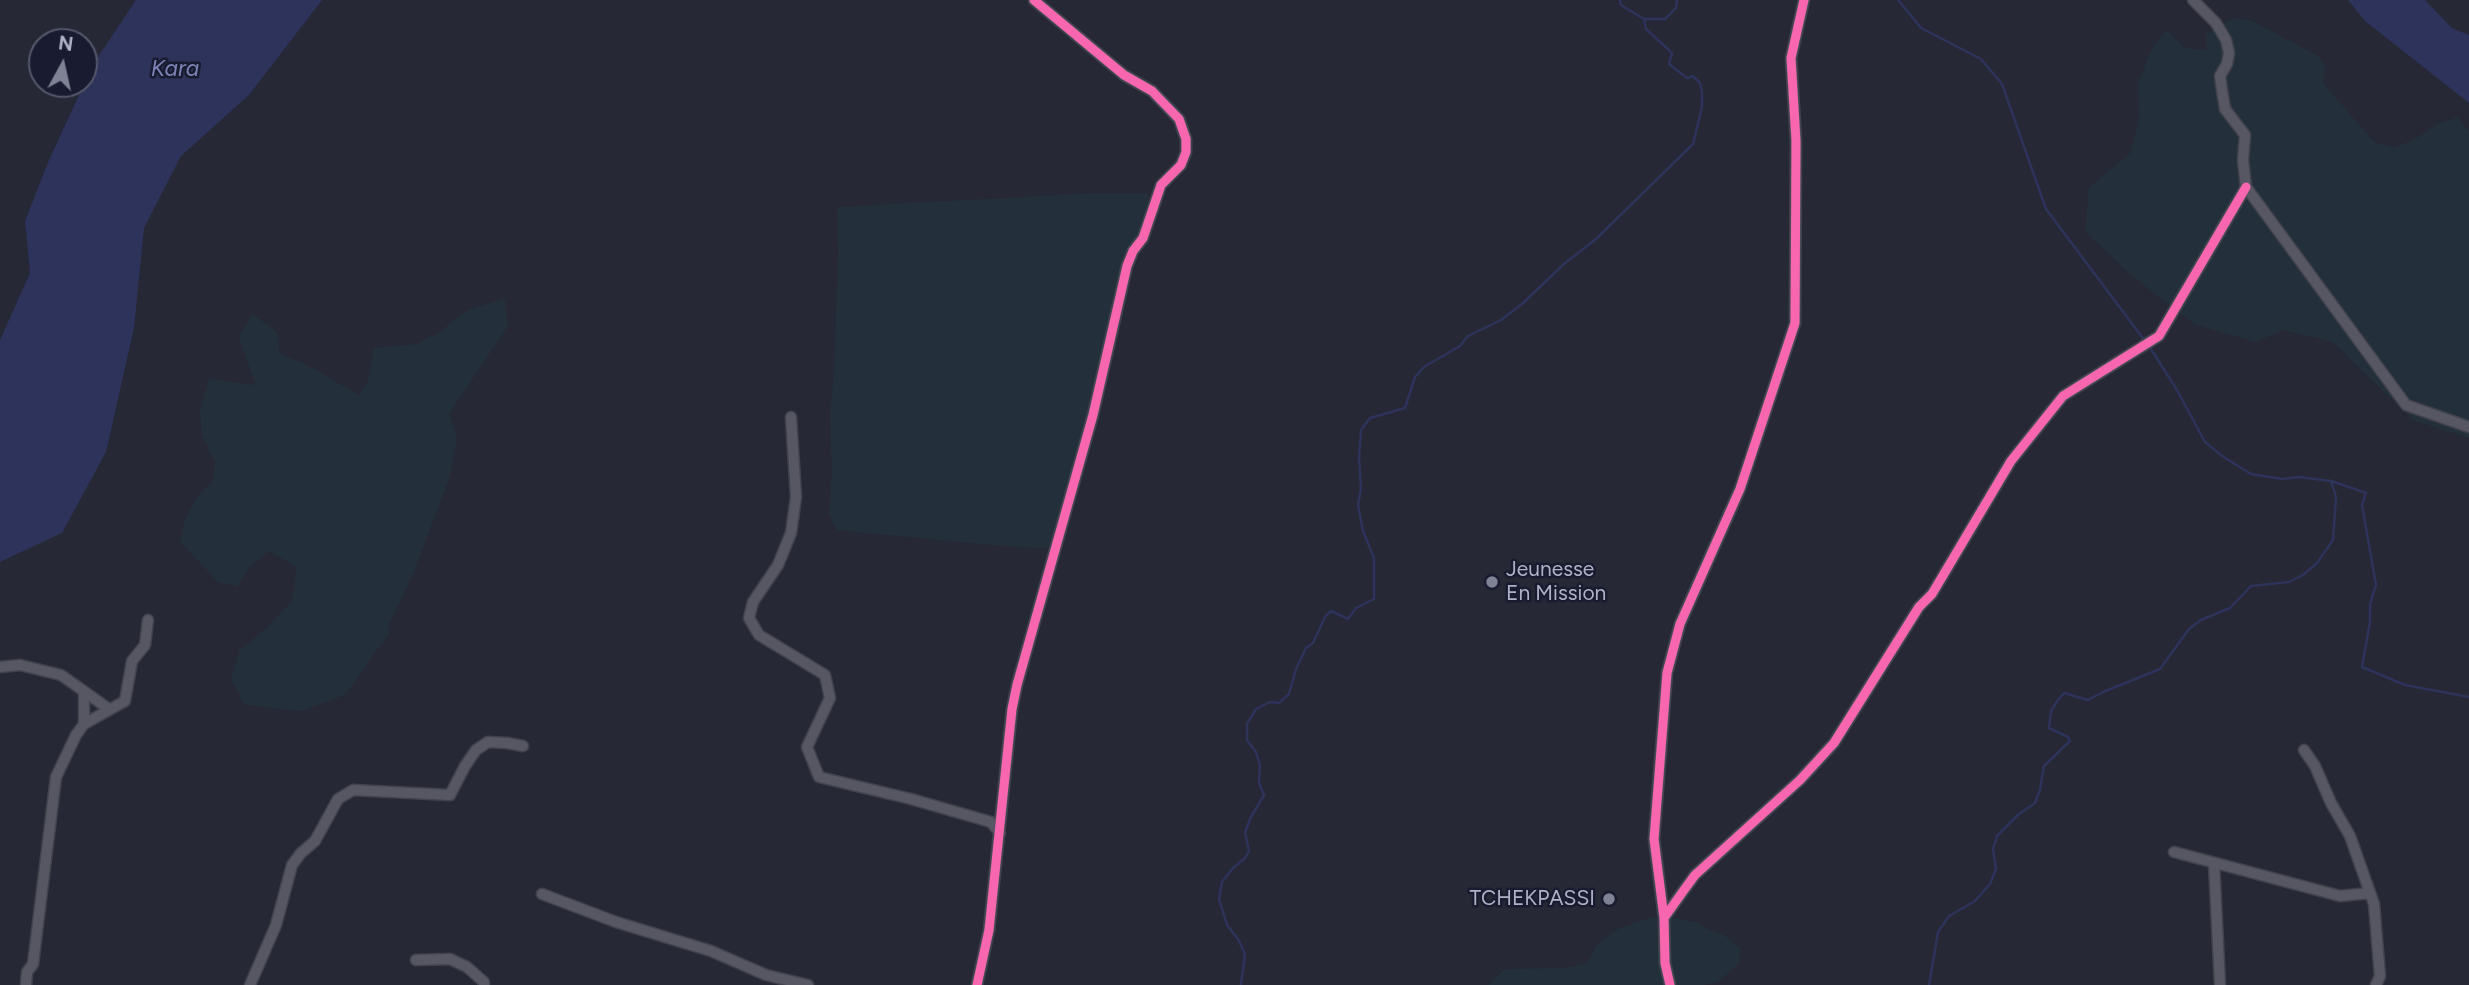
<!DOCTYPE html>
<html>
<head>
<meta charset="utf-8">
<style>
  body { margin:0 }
  #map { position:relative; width:2469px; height:985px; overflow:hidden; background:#262835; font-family:Figtree,sans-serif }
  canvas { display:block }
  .north { position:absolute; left:28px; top:28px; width:70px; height:70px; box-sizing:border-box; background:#191c30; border:2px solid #55586c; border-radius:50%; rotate:8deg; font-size:19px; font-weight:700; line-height:28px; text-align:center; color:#afb1c7 }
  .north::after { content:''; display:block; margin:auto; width:24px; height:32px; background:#7f8194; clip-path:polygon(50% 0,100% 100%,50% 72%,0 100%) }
</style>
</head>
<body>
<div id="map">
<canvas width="2469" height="985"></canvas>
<div class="north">N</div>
</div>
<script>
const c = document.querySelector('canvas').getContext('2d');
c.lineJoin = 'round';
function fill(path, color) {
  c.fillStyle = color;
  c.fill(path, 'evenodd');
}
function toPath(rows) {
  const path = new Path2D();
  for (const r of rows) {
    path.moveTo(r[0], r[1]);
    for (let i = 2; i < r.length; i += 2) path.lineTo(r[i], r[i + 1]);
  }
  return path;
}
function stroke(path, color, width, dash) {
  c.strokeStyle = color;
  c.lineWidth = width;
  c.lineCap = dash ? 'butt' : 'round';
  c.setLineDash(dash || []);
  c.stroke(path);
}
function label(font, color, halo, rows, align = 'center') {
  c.font = font + ' Figtree,sans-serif';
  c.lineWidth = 5;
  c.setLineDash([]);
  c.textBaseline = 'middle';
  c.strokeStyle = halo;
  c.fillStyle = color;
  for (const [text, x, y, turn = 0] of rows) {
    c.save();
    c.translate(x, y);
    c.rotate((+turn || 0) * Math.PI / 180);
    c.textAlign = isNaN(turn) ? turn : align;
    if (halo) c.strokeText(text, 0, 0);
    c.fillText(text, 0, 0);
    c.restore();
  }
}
fill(toPath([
  [2232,19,2251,20,2318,56,2325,66,2323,83,2374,142,2394,148,2417,138,2438,124,2458,117,2469,131,2469,438,2413,420,2333,342,2284,330,2255,342,2194,324,2130,274,2085,231,2089,188,2131,152,2139,116,2138,84,2151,50,2167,30,2184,48,2206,50,2206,34],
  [1097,193,1145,193,1149,195,1141,236,1130,250,1081,445,1054,543,1045,548,1013,547,837,530,829,514,832,471,830,415,834,374,838,252,837,207],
  [505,299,508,326,449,414,457,438,450,476,413,574,387,629,390,632,345,695,301,711,245,705,231,679,240,650,268,627,292,601,297,567,269,551,249,567,237,587,218,582,180,541,185,519,198,496,213,482,215,462,202,435,200,411,209,379,256,385,239,338,252,314,277,332,280,354,307,365,359,395,368,381,374,348,417,344,438,333,469,309],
  [1651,917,1673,918,1699,923,1705,928,1724,935,1740,948,1739,964,1717,982,1703,985,1488,985,1505,969,1564,968,1588,963,1597,944,1618,929]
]), '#23303b');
fill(toPath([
  [136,0,322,0,249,95,181,156,144,228,134,328,106,452,62,533,0,562,0,340,30,273,25,221,49,160,94,63],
  [2348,0,2425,0,2452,28,2469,35,2469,103,2365,21]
]), '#2e335b');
stroke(toPath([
  [1620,0,1621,5,1644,19,1665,19,1676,8,1677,0],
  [1898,0,1921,28,1981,59,2002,84,2046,209,2145,341],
  [2149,346,2177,390,2205,442,2222,456,2251,474,2282,479,2299,477,2331,481,2366,493,2362,505,2376,585,2370,604,2370,622,2362,667,2405,685,2469,697],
  [1241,985,1245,954,1238,939,1227,925,1219,899,1222,882,1233,868,1245,858,1249,851,1245,832,1251,817,1264,795,1259,783,1260,765,1256,752,1247,740,1247,724,1256,709,1270,702,1279,703,1289,694,1296,669,1306,648,1313,643,1325,617,1331,611,1348,619,1356,608,1374,599,1374,558,1363,531,1358,505,1361,488,1359,458,1361,430,1370,418,1405,408,1415,377,1424,367,1460,346,1468,336,1501,320,1522,304,1565,263,1596,239,1693,144,1702,107,1702,92,1700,83,1693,76,1687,78,1669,64,1672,53,1646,29,1644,19],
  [1929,985,1938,932,1949,916,1975,901,1990,884,1996,869,1993,849,1997,836,2019,814,2035,803,2040,790,2044,766,2070,741,2068,737,2049,728,2051,711,2058,700,2064,693,2088,700,2103,692,2160,669,2189,629,2201,620,2230,608,2251,586,2289,582,2303,575,2317,563,2333,540,2336,497,2331,481]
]), '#2e335b', 2.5);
const minor = toPath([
  [2193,0,2216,23,2226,40,2229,53,2227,64,2220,76,2222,90,2225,109,2245,135,2243,160,2246,187,2406,405,2469,427],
  [791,417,796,497,791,533,778,565,753,602,749,618,759,635,825,675,830,698,807,747,819,777,911,799,991,822,1000,833],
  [0,667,20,665,61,675,109,709],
  [84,724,125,701,132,661,145,645,148,620],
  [2304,750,2315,766,2331,803,2350,836,2374,904,2380,976,2376,985],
  [2174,852,2340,896,2370,893],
  [2214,863,2220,985],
  [542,894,616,922,711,951,766,975,808,985],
  [1664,918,1654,839,1667,673,1680,624,1740,489,1795,323,1796,141,1791,58,1804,0],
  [416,960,450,959,467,967,484,982,484,985],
  [26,985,27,972,33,964,56,777,76,735,84,724,84,693],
  [250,985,276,925,292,865,301,853,315,841,338,799,353,790,450,795,465,766,476,750,488,742,507,743,523,746],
  [977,985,989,930,1012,709,1017,685,1093,415,1127,266,1133,251,1143,238,1161,185,1181,165,1186,152,1186,139,1179,119,1152,91,1124,75,1034,0],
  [1670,985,1665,963,1664,918,1684,890,1695,875,1800,780,1834,743,1919,607,1932,594,2011,461,2063,396,2159,336,2246,187]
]);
stroke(minor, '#41424c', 13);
stroke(minor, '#565763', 10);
stroke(toPath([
  [1664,918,1654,839,1667,673,1680,624,1740,489,1795,323,1796,141,1791,58,1804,0],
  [977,985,989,930,1012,709,1017,685,1093,415,1127,266,1133,251,1143,238,1161,185,1181,165,1186,152,1186,139,1179,119,1152,91,1124,75,1034,0],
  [1670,985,1665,963,1664,918,1684,890,1695,875,1800,780,1834,743,1919,607,1932,594,2011,461,2063,396,2159,336,2246,187]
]), '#f766af', 9);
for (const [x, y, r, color] of [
  [1492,582,7,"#7f8194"],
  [1609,899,7,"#7f8194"]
]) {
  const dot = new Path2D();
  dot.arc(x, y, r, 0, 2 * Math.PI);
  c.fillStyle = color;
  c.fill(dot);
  stroke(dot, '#191c30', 2.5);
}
label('21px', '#afb1c7', '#191c30', [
  ["Jeunesse",1506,570],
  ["En Mission",1506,594],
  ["TCHEKPASSI",1595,899,"right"]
], 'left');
label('italic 23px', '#7d83b6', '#191c30', [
  ["Kara",175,69]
]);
</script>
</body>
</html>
